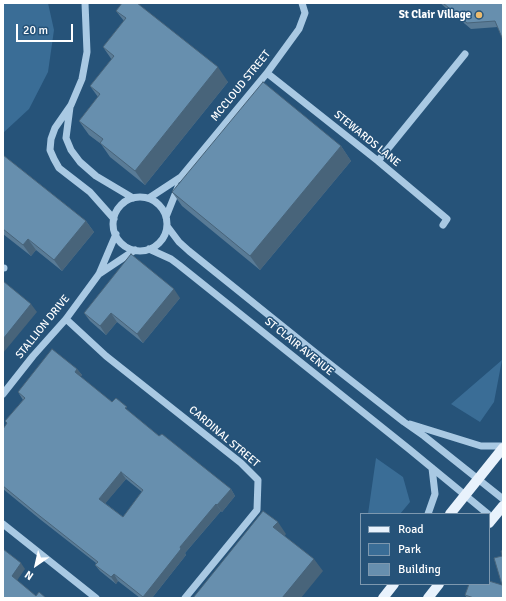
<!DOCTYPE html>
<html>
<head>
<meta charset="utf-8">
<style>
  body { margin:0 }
  #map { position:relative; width:506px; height:601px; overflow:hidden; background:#265379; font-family:Signika,sans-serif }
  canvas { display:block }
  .frame { position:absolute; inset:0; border:4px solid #fff; pointer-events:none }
  .legend { position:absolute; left:360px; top:513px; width:130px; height:72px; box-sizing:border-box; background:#265379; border:1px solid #7d98af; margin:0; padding:5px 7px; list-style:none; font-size:12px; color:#fff }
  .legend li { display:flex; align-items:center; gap:8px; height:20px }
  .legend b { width:20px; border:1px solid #7d98af }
  .north { position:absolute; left:16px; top:545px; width:40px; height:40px; -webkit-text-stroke:3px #265379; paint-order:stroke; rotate:214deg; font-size:11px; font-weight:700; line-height:16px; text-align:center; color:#fff }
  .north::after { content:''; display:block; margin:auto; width:14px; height:18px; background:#fff; clip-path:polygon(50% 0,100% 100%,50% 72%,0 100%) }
  .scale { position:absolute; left:16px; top:24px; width:57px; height:18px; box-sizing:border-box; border:2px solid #fff; border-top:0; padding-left:5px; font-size:12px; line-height:14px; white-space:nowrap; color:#fff; -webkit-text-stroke:3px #265379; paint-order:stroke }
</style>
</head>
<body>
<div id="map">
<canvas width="506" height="601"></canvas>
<div class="frame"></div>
<ul class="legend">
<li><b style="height:5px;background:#e8f2fc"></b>Road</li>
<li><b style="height:11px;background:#3a6d96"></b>Park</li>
<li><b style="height:11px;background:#678fae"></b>Building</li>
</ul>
<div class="north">N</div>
<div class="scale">20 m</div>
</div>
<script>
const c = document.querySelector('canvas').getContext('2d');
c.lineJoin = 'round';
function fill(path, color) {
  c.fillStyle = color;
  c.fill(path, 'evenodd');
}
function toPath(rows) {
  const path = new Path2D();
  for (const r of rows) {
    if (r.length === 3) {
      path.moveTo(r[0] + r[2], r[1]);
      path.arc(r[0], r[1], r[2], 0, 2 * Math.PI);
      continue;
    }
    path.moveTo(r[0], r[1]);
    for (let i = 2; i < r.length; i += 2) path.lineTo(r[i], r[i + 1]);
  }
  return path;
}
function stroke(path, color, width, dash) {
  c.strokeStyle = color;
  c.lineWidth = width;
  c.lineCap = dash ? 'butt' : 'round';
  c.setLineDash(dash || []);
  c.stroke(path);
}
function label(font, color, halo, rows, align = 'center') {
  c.font = font + ' Signika,sans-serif';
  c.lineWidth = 3;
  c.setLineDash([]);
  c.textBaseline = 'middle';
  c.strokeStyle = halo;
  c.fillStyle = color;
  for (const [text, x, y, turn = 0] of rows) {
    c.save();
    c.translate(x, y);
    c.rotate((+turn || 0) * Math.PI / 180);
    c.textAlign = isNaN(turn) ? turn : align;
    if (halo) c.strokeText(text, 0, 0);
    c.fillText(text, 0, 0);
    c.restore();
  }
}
fill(toPath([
  [3,3,48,3,54,30,48,72,29,109,3,133],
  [502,360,494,402,480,422,451,404],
  [376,458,403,477,410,502,400,514,368,514]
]), '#3a6d96');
stroke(toPath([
  [85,3,87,52,82,79,71,105,55,128,51,139,50,150,54,159,59,168,90,192,114,219],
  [267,73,378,161,447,219,443,225],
  [70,107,66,138,71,150,80,162,96,176,133,198],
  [378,161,465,54],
  [140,224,27],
  [149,198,181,177,267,73,299,29,305,13,302,3],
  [166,217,178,187],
  [167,226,179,242,189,251,317,354,404,422,424,436,503,499],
  [149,249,171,259,179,265,409,449,488,514],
  [3,268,4,268],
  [99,274,135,250],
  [66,319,106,356,241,463,258,480,257,510,185,598],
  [3,394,33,356,66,319,99,274,116,234],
  [410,424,481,446,503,446],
  [428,514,435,494,432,468],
  [3,524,96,598]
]), '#a9c9e3', 7);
stroke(toPath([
  [450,514,503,448],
  [489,523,503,506],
  [383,598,394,584],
  [428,598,439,584]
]), '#e8f2fc', 10);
fill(toPath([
  [440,3,503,3,498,27,471,29],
  [116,11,228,82,145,185,110,157,101,144,89,135,79,121,98,97,90,86,112,60,103,47,124,21],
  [341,146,351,161,260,270,182,206,172,192],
  [3,155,86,221,94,232,62,271,36,250,31,256,3,234],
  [180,298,143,343,117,322,106,335,90,321,84,313],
  [77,369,82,375,80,377,112,402,131,413,159,436,231,489,235,496,222,512,221,511,185,553,186,555,152,598,140,598,118,581,116,584,100,571,95,565,96,563,41,520,3,489,3,429,7,424,5,421,23,400,18,392],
  [126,479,142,492,123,517,105,503],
  [503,550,503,598,467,598,465,595,502,585,502,556]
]), '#597b96');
fill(toPath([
  [218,67,228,82,145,185,135,171],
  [341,146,351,161,260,270,250,256],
  [86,221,94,232,62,271,54,260],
  [28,239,36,250,31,256,23,245],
  [174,289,180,298,143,343,137,334],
  [31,304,37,312,3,353,3,339],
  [111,313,117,322,106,335,100,326],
  [77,369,82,375,79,379,75,372],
  [121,472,126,479,104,505,99,499],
  [231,489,235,496,222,512,217,505],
  [216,504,221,511,185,553,186,555,152,598,143,598,143,597,180,547],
  [278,522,286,534,282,540,273,527],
  [314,559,323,571,301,598,282,598],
  [21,563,25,569,16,582,12,576],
  [114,574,118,581,116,584,111,577]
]), '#48647a');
const building = toPath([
  [122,3,137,3,218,67,135,171,100,143,103,139,79,121,100,94,90,86,114,56,103,47,126,18,116,11,122,3],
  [443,3,503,3,503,40,495,21,467,23,443,3],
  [263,82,341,146,250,256,172,192,263,82],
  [3,155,86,221,54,260,28,239,23,245,3,229,3,155],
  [131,254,174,289,137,334,111,313,100,326,84,313,131,254],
  [3,281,31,304,3,339,3,281],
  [52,349,77,369,75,372,112,402,116,398,127,407,125,408,159,436,162,434,231,489,217,505,216,504,180,547,181,549,143,597,114,574,111,577,95,565,98,562,36,513,3,486,3,429,7,423,5,421,25,398,18,392,52,349],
  [121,472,143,490,123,517,99,499,121,472],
  [263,511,278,522,273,527,314,559,282,598,193,598,263,511],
  [3,549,21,563,12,576,36,596,39,592,46,598,3,598,3,549],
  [503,550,503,598,474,598,465,595,469,584,489,584,489,581,502,585,494,558,502,556,501,551,503,550]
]);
fill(building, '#678fae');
stroke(building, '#48647a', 1);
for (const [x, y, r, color] of [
  [479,15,4,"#ebbb6f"]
]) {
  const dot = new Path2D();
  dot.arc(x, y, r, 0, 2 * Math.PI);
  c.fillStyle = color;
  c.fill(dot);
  stroke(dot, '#265379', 1.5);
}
label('bold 11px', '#fff', '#265379', [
  ["St Clair Village",471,15]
], 'right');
label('11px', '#fff', '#265379', [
  ["MCCLOUD STREET",241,86,-51],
  ["STEWARDS LANE",367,139,39],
  ["STALLION DRIVE",43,327,-51],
  ["ST CLAIR AVENUE",299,347,39],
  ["CARDINAL STREET",224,437,40]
]);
</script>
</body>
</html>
